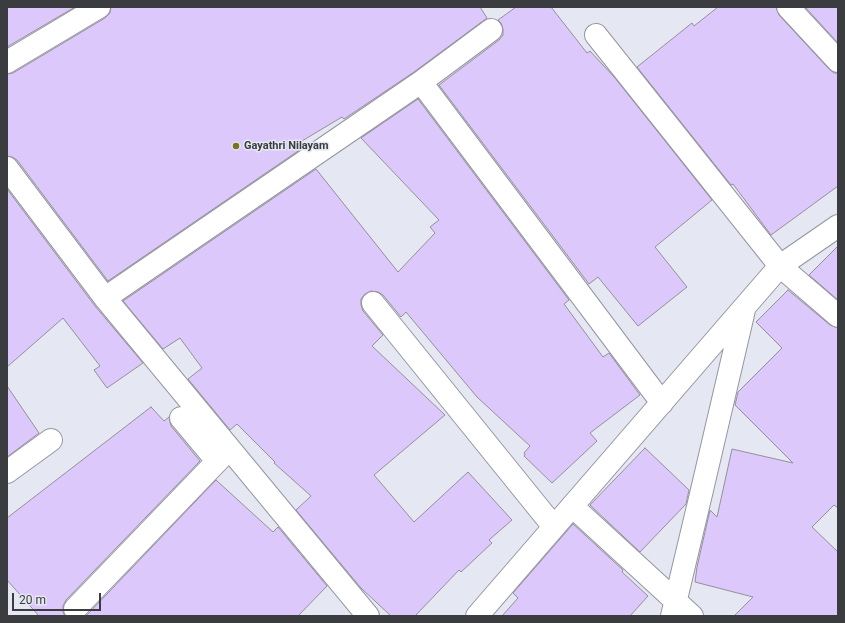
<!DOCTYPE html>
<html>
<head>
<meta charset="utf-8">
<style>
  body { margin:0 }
  #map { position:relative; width:845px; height:623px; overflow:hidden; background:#e5e7f2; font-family:Roboto,sans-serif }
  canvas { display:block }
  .frame { position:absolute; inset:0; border:8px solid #3b3c40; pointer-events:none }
  .scale { position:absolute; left:12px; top:593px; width:89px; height:18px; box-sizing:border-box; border:2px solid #3b3c40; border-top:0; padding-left:5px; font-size:12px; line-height:14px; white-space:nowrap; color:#3b3c40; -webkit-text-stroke:3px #e5e7f2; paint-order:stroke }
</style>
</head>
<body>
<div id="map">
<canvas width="845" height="623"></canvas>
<div class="frame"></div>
<div class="scale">20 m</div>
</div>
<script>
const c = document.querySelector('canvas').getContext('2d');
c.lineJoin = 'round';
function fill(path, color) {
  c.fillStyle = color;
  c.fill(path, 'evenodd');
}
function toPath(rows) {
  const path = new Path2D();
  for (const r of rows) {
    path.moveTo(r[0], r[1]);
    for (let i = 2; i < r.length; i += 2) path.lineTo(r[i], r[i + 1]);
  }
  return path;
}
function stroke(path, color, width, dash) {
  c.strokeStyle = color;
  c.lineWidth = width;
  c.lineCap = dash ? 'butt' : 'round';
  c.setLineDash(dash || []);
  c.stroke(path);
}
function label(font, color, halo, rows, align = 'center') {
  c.font = font + ' Roboto,sans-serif';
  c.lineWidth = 3;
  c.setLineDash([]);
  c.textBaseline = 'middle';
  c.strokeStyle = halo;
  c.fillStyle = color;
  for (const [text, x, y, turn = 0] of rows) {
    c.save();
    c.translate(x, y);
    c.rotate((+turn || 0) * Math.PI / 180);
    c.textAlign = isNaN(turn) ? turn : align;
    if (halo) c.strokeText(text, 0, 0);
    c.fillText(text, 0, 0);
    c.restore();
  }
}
const building = toPath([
  [7,7,75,7,7,47,7,7],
  [111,7,480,7,487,18,414,72,344,119,342,117,297,144,301,149,108,281,17,160,12,157,7,156,7,74,13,73,105,18,110,13,111,7],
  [516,7,551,7,587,53,590,51,615,78,712,200,655,247,687,287,638,326,598,277,589,284,439,85,499,40,503,35,503,29,501,23,498,20,516,7],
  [718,7,776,7,779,15,829,69,834,73,838,73,838,186,771,235,733,184,731,185,637,67,692,23,694,26,718,7],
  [805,7,838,7,838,43,805,7],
  [418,99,569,300,564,304,603,357,609,353,640,395,590,433,597,441,552,483,524,456,525,455,524,453,530,446,477,397,406,312,401,317,383,295,378,292,371,291,365,294,361,299,361,305,363,311,383,335,372,346,445,415,374,475,414,522,468,472,512,520,489,540,492,543,461,572,459,570,415,616,391,616,361,588,296,510,311,496,274,463,275,462,237,424,230,430,188,379,202,368,180,338,163,349,123,301,316,169,398,272,435,233,430,227,439,220,361,138,418,99],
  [7,189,95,306,143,363,107,388,94,370,100,366,63,318,7,367,7,189],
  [838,246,838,300,809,275,838,246],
  [788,290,830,325,838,328,838,508,834,505,812,527,838,552,838,616,734,616,753,597,695,582,697,567,710,510,717,517,732,449,793,463,735,405,738,392,782,348,756,322,788,290],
  [7,386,39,433,7,457,7,386],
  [151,407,164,421,169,417,171,426,200,461,66,600,63,606,63,612,65,616,39,616,7,580,7,518,151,407],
  [645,448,689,490,686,504,640,552,590,505,645,448],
  [216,480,273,532,278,527,327,586,298,616,86,616,216,480],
  [573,524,623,570,622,572,648,596,630,616,502,616,518,598,513,593,573,524]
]);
fill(building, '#dcc8fa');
stroke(building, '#938f9a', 1);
const minor = toPath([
  [788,7,838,61],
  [596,35,780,266,838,316],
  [7,62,99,7],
  [421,82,662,403],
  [7,168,105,298,368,616],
  [105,298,421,82,491,30],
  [373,303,554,527],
  [181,418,217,461],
  [7,472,51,440],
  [572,506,692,616],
  [75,609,229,449],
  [477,616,780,266,838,226],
  [672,616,702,490,744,310]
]);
stroke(minor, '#9596a1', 24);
stroke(minor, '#fff', 22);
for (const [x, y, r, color] of [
  [236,146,4,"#76751a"]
]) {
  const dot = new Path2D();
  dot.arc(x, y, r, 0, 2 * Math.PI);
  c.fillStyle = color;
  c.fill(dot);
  stroke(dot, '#e5e7f2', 1.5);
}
label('bold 11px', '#3b3c40', '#e5e7f2', [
  ["Gayathri Nilayam",244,146]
], 'left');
</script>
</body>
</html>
